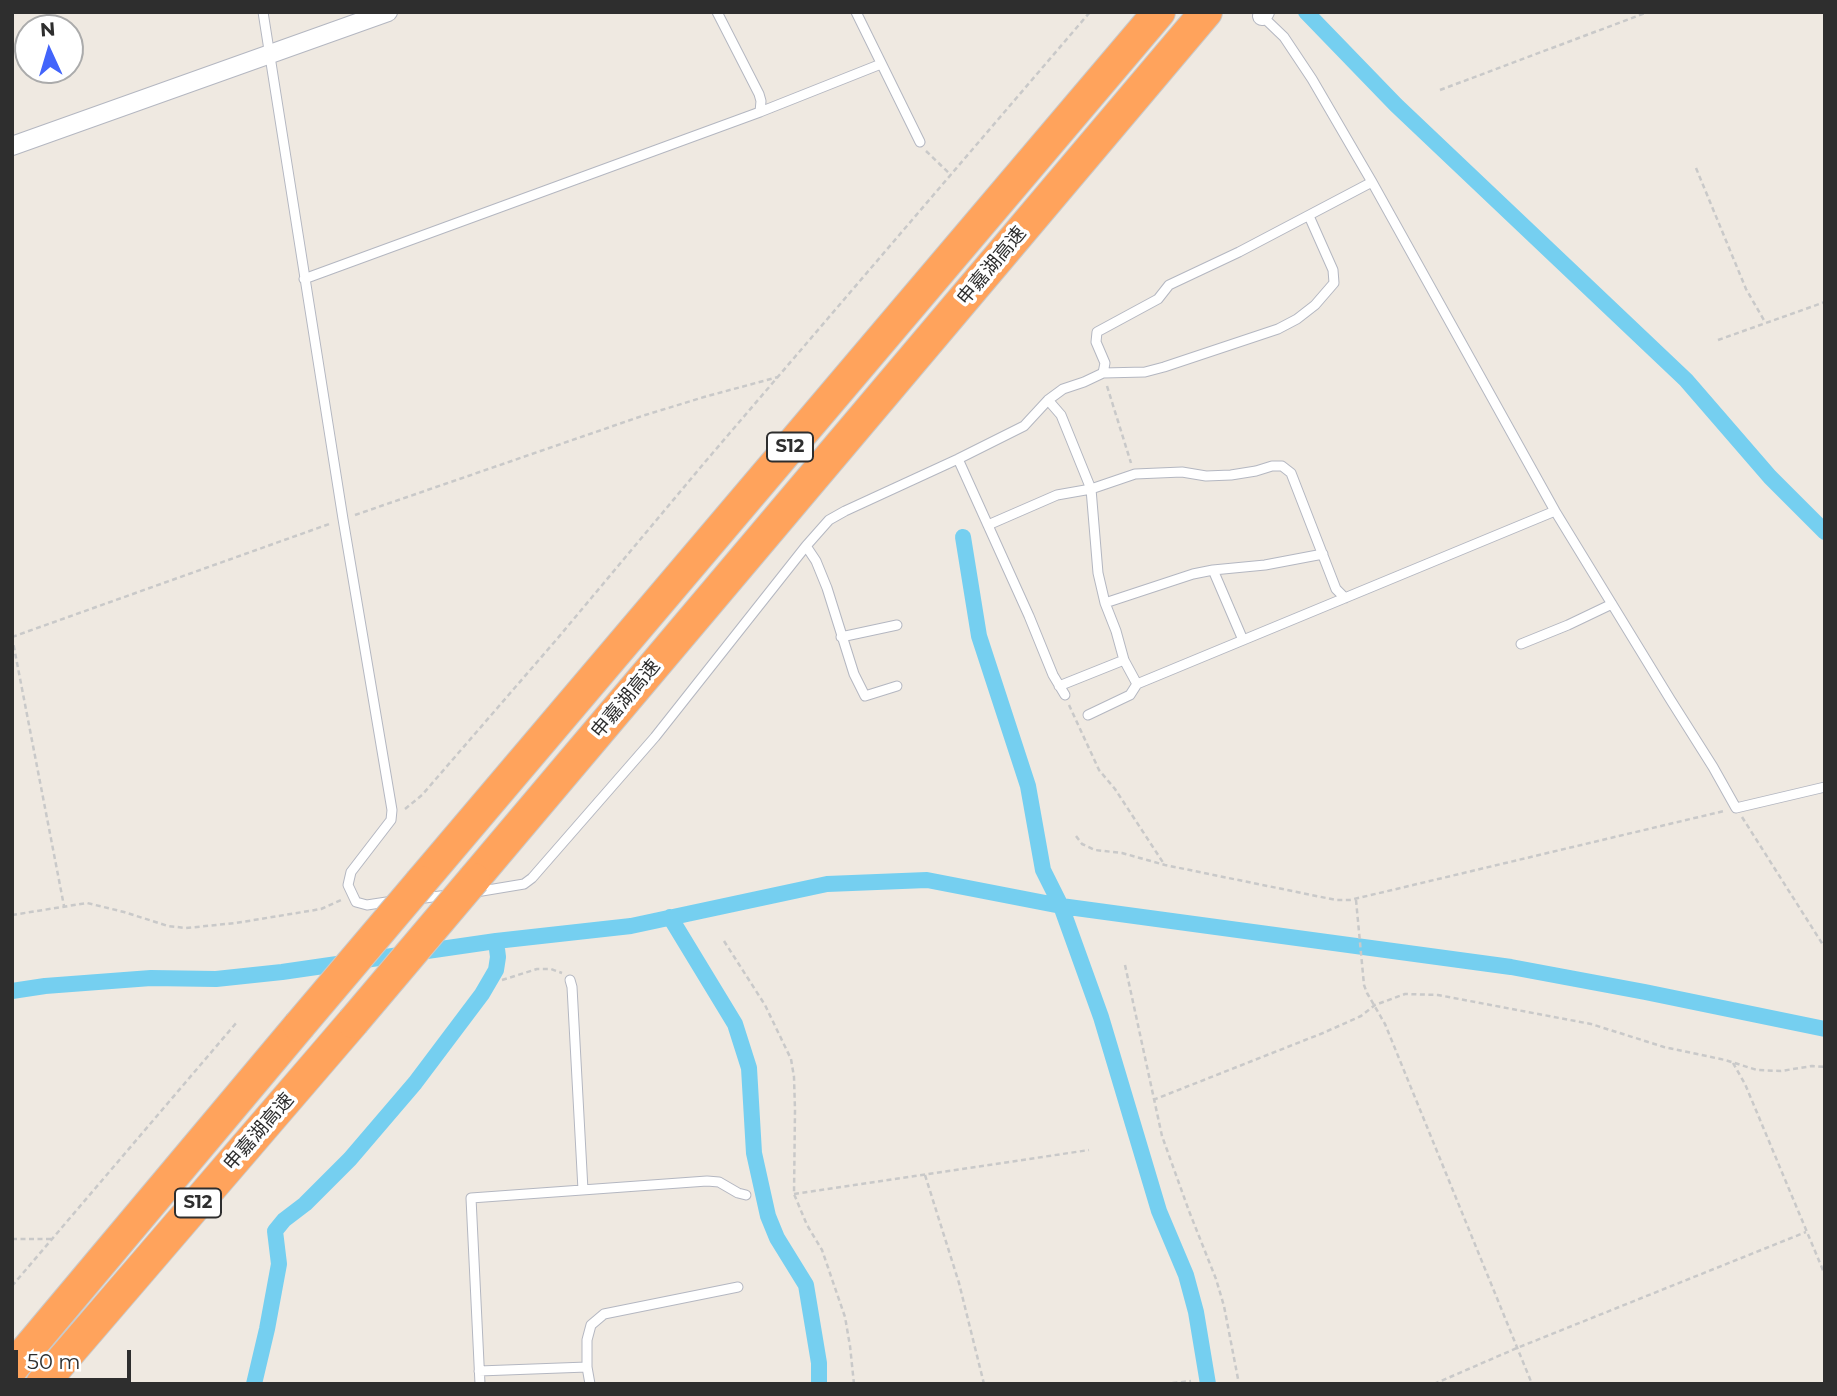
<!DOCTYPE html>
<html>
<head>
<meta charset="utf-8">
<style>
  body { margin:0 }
  #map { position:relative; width:1837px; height:1396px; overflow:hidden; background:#efe9e1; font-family:Montserrat,sans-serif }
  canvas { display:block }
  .frame { position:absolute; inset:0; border:14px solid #2e2e2e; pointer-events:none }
  .north { position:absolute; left:14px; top:14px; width:70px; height:70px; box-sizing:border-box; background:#fff; border:2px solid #ababab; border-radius:50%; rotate:356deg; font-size:19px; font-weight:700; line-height:28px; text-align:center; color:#2e2e2e }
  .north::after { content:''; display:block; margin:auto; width:24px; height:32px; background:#4264fb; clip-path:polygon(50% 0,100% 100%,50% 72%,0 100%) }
  .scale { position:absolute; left:14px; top:1350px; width:117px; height:32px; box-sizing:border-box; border:4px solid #2e2e2e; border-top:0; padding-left:9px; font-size:21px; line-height:24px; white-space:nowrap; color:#2e2e2e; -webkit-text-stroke:5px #fff; paint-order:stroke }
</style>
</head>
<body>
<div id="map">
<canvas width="1837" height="1396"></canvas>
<div class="frame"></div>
<div class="north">N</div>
<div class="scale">50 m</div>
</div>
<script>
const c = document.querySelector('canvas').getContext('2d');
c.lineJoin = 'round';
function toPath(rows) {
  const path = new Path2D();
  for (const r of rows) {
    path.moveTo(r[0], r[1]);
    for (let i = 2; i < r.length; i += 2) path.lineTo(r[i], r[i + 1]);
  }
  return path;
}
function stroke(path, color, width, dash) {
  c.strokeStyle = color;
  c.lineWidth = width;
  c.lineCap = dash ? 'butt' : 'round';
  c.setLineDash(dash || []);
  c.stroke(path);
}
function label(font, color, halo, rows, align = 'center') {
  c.font = font + ' Montserrat,"Noto Sans SC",sans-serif';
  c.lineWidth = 7;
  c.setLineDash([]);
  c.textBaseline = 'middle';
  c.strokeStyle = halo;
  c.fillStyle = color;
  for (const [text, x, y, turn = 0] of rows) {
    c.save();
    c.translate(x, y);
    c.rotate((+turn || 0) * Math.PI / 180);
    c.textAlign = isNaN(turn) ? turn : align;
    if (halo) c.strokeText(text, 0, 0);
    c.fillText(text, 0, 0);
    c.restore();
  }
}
stroke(toPath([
  [1306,12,1396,105,1686,380,1770,477,1825,532],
  [963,537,979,636,1028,786,1043,870,1061,906,1101,1017,1159,1211,1186,1275,1196,1312,1208,1384],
  [670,917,735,1024,749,1068,754,1153,768,1216,777,1238,806,1285,819,1363,819,1384],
  [12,991,45,986,151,978,216,979,282,972,496,941,631,926,827,884,927,880,1061,906,1511,967,1645,992,1825,1029],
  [254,1384,267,1329,279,1264,275,1231,284,1220,305,1204,350,1159,415,1083,482,994,496,970,498,957,496,941]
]), '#75cff0', 16);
const lane = toPath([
  [263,12,343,519,392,810,391,820,351,872,348,885,356,902,367,905,393,901],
  [717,12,759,94,761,101,760,112],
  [856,12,920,142],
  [1260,14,1284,37,1312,79,1372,182,1555,511,1670,699,1713,767,1736,808,1825,787],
  [304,279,760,112,881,64],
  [1103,373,1145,372,1164,367,1278,329,1297,319,1315,305,1334,283,1333,270,1309,216],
  [1048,400,1061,415,1091,489,1098,573,1105,603,1116,631,1124,660,1137,684],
  [958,459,1029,616,1053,675,1065,695],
  [988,525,1057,495,1091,489,1135,474,1182,472,1206,476,1231,475,1256,471,1272,466,1282,466,1291,473,1336,589,1345,598],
  [806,546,816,561,827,588,854,674,865,696,897,686],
  [1213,570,1243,640],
  [1105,603,1193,574,1213,570,1265,565,1323,554],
  [841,637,897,625],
  [1521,644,1568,625,1612,604],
  [1059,686,1124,660],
  [1088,715,1130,695,1137,684,1555,511],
  [476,892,524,884,532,878,655,737,806,546,829,520,845,511,958,459,1024,426,1048,400,1063,389,1084,382,1103,373,1105,363,1096,342,1097,332,1158,299,1169,285,1239,252,1372,182],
  [417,899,448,895],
  [570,980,572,987,583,1190],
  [479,1371,587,1367],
  [480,1384,471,1198,707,1181,719,1182,738,1193,746,1195],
  [590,1384,587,1367,587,1340,591,1325,604,1314,738,1287]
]);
const street = toPath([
  [1262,16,1265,12],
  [12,146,388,12]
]);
const highway = toPath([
  [474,879,1206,12],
  [421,882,1159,12],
  [12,1368,299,1026],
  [42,1384,353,1022]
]);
stroke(lane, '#b4b7c1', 11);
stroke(street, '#b4b7c1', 20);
stroke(highway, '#c9c9c9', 34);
stroke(toPath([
  [1440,90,1648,12],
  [926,151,951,175],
  [1696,168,1746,289,1765,322],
  [1718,340,1825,302],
  [1107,386,1131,463],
  [355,515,642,416,704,397,778,377],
  [12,637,332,523],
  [12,637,64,906],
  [1069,705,1099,770,1115,789,1164,864],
  [405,809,422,795,557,639,705,462,1090,12],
  [1742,817,1825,948],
  [1076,836,1082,844,1095,850,1122,853,1165,865,1336,900,1350,900,1724,811],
  [1356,900,1364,985,1367,993,1385,1024,1532,1384],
  [12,915,87,903,124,912,168,926,186,928,236,923,321,909,341,900],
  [724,941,765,1005,791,1059,794,1077,795,1110,794,1194,807,1225,822,1250,845,1317,850,1346,854,1384],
  [1125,965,1162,1136,1189,1211,1216,1279,1224,1306,1239,1384],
  [502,980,537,969,551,969,562,973],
  [1733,1063,1745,1084,1825,1275],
  [1153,1100,1323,1033,1361,1016,1375,1005,1405,994,1438,995,1591,1024,1664,1047,1725,1060,1757,1070,1781,1071,1812,1066,1825,1067],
  [925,1175,959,1283,984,1384],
  [794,1194,1089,1150],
  [12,1239,51,1239],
  [12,1286,237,1022],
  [1164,1384,1191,1381],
  [1434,1384,1517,1348,1806,1232]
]), '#c9c9c9', 2.5, [5, 3.5]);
stroke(lane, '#fff', 9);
stroke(street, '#fff', 18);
stroke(highway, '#ffa35c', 32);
const highwayBridge = toPath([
  [353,1022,474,879],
  [299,1026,421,882]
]);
stroke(highwayBridge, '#c9c9c9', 34, []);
stroke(highwayBridge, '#ffa35c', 32);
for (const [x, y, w] of [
  [790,447,46],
  [198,1203,46]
]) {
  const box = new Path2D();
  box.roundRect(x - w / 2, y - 14.5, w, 29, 5);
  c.fillStyle = '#fff';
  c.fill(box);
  stroke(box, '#2e2e2e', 2);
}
label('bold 18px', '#2e2e2e', null, [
  ["S12",790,447],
  ["S12",198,1203]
]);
label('19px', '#2e2e2e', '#fff', [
  ["申嘉湖高速",992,266,-50],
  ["申嘉湖高速",626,699,-50],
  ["申嘉湖高速",259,1132,-49]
]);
</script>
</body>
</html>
